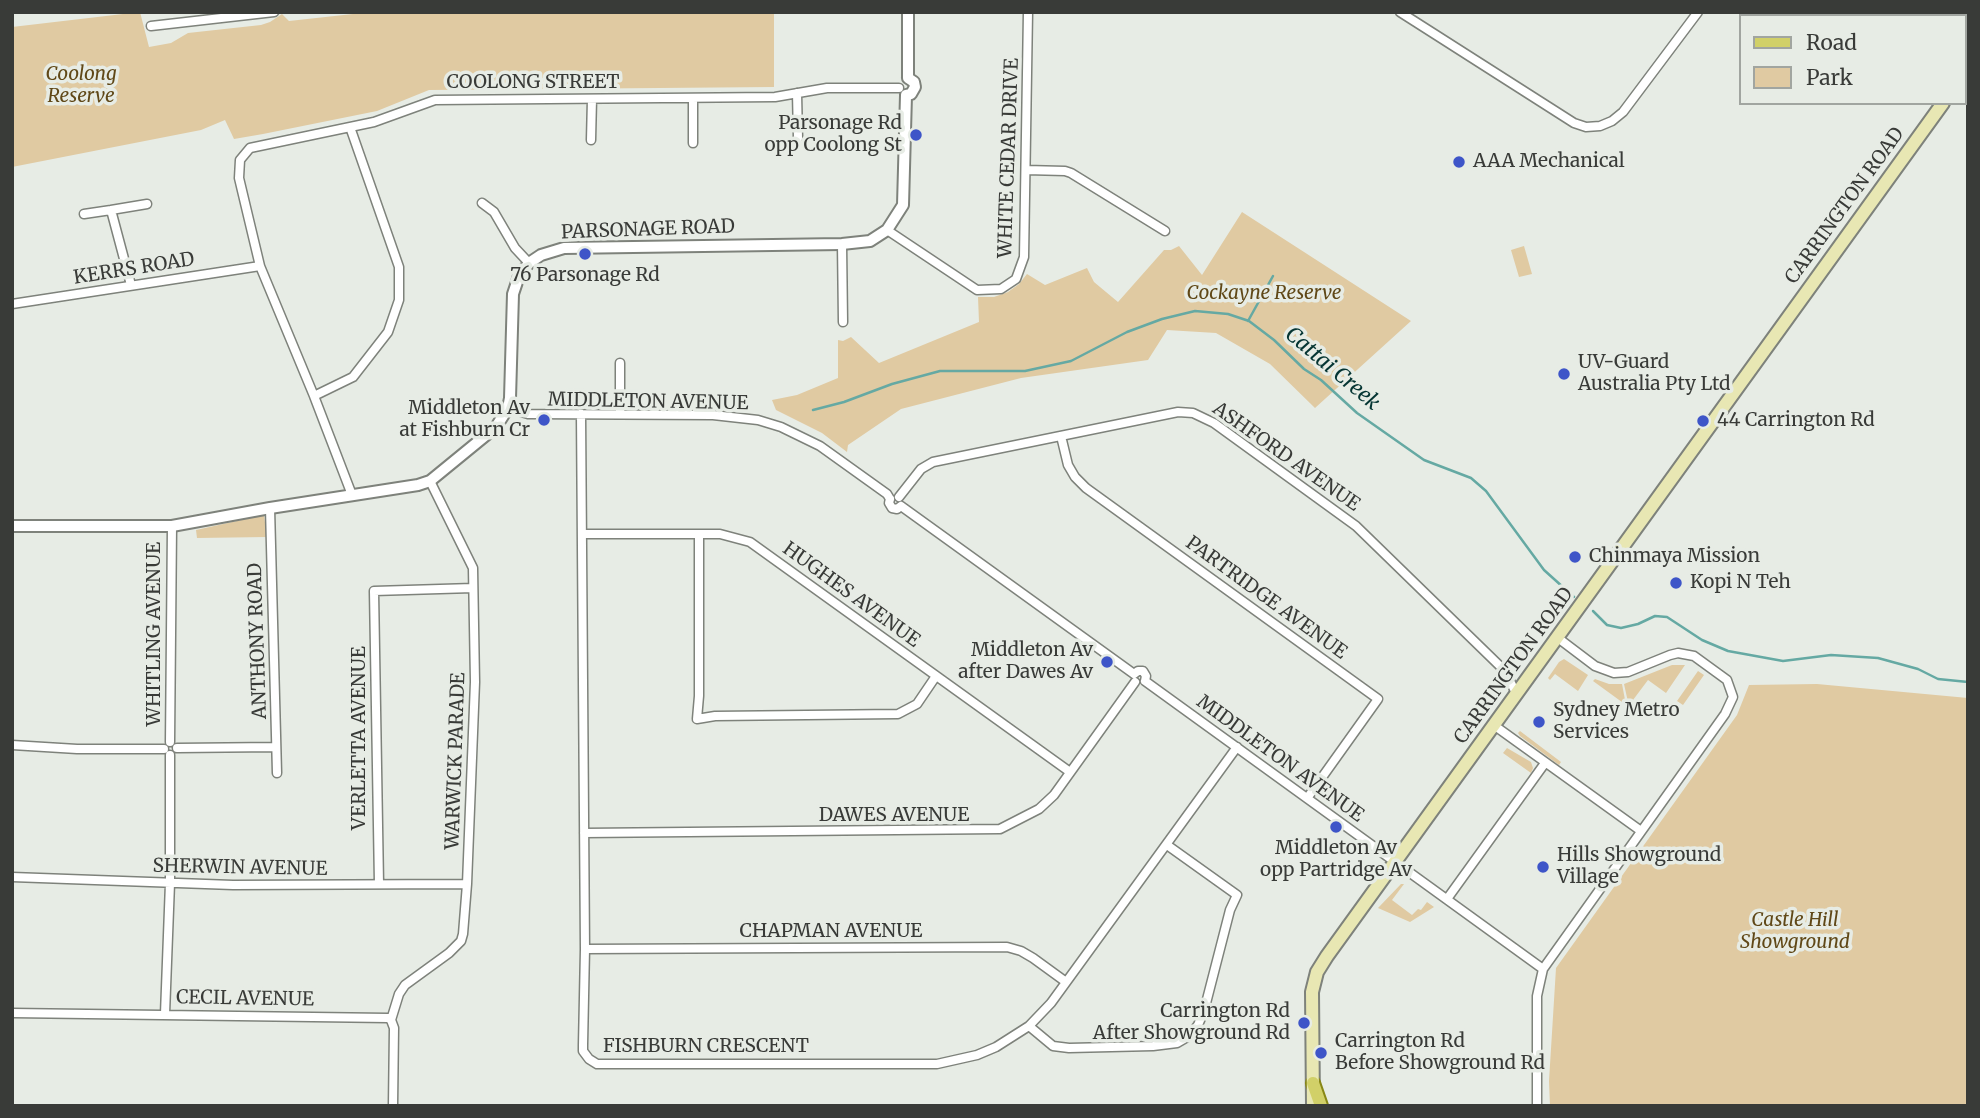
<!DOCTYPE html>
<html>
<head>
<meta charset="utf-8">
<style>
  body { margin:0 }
  #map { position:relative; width:1980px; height:1118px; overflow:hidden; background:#e7ece5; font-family:Merriweather,serif }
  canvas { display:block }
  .frame { position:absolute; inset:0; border:14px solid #393b38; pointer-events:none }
  .legend { position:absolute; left:1739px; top:14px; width:228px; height:91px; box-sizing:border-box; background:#e7ece5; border:2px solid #a1a5a0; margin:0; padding:9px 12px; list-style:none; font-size:21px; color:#393b38 }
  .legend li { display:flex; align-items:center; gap:14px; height:35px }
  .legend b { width:35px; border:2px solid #a1a5a0 }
</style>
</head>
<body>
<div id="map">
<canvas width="1980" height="1118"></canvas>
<div class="frame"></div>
<ul class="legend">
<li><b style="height:9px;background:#d1d068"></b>Road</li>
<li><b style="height:19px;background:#e0caa2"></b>Park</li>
</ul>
</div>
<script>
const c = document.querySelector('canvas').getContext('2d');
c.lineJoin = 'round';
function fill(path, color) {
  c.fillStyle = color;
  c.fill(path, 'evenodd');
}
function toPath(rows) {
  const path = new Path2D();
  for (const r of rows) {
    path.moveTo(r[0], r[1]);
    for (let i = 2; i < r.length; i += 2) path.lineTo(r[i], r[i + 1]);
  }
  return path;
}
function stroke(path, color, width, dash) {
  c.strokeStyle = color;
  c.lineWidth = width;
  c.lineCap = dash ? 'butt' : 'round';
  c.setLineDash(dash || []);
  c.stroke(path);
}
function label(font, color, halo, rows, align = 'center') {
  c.font = font + ' Merriweather,serif';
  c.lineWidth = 7;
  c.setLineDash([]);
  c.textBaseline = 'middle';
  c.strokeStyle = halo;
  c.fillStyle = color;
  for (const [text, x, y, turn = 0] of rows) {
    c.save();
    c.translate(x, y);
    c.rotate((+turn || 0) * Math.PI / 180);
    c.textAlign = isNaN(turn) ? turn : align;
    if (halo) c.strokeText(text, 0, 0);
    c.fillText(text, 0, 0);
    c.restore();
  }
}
fill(toPath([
  [140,12,149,47,171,43,188,33,261,25,270,22,282,14,289,21,371,12,774,12,774,87,429,90,377,111,263,134,234,139,225,120,201,130,12,167,12,27],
  [1242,212,1411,321,1315,408,1270,364,1216,333,1167,330,1148,360,1021,378,901,409,848,445,847,452,822,433,776,410,772,400,797,395,838,378,838,340,843,341,851,337,879,363,979,322,978,297,994,297,1008,292,1019,284,1027,274,1045,285,1087,268,1094,282,1118,302,1164,250,1171,250,1179,246,1202,275],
  [1524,246,1532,274,1519,277,1511,250],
  [264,515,267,537,197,538,196,530],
  [1564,659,1588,675,1578,691,1555,674,1550,680,1548,678,1559,662],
  [1672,665,1685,665,1666,693,1648,680,1630,704,1628,702,1624,684],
  [1698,671,1704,675,1683,705,1677,701],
  [1595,679,1609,684,1622,684,1626,705,1593,681],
  [1817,684,1968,698,1968,1106,1550,1106,1549,1081,1556,968,1737,715,1749,685],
  [1520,731,1561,762,1559,765,1520,736,1518,733],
  [1507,748,1531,762,1533,768,1531,773,1503,753],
  [1401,884,1404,884,1392,900,1412,915,1418,909,1421,910,1427,902,1434,907,1410,922,1378,908]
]), '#e0caa2');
stroke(toPath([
  [1248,321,1273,276],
  [813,410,844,402,892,384,940,371,1025,371,1071,361,1127,332,1162,319,1195,311,1228,314,1249,321,1274,340,1304,369,1321,380,1357,413,1424,460,1471,478,1486,491,1544,570,1574,597],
  [1593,611,1607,625,1621,628,1638,624,1655,616,1667,617,1702,640,1728,651,1783,661,1831,655,1878,658,1918,669,1938,679,1968,682]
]), '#65a9a3', 2.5);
const minor = toPath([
  [1400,12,1574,123,1586,127,1600,126,1612,121,1623,112,1698,12],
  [151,26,274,12],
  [797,93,798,138],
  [693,98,693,143],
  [591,140,592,99],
  [1026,170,1065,171,1071,173,1165,231],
  [482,203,494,212,515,248,529,263],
  [84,214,111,210],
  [887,230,977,290,1001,289,1016,279,1024,257,1028,12],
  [842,244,843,322],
  [131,285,111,210,147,204],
  [12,304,260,266],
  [314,396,353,377,388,332,399,300,399,267,350,127],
  [508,408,528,414,713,415,758,420,781,427,820,446,887,494,890,499],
  [620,413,620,363],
  [581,414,585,949,583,1045,583,1051,589,1059,597,1064,937,1064,977,1055,996,1047,1029,1026,1051,1003,1237,747],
  [1061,436,1068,465,1075,477,1086,488,1378,699,1308,797],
  [352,495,314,396,260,266,239,178,240,160,250,148,374,122,435,100,775,97,827,88,899,88],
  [899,497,921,469,933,462,1178,412,1193,413,1214,423,1356,526,1505,671,1517,695],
  [890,499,889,503,892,508,897,509,901,506],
  [901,506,1134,674],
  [270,508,277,773],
  [582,534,720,534,750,542,1070,772],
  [699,534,699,696,697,719,715,716,898,714,917,704,936,676],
  [1134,674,1138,671,1143,671,1146,676,1145,681],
  [1145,681,1543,969],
  [1495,726,1641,831],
  [170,742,172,526],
  [12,745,77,749,164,749],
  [177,748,276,747],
  [584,833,1000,829,1039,809,1054,795,1135,682],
  [12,877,233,885,467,884],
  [379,884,374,591,473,588],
  [1447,899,1545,763],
  [585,949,1007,947,1021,951,1033,958,1066,982],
  [12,1013,388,1018,391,1020,394,1028,393,1106],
  [165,1014,170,883,170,755],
  [391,1020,399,994,405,985,449,953,461,941,463,934,467,884,475,682,473,568,430,481],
  [1029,1026,1053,1046,1069,1048,1153,1046,1177,1043,1189,1036,1198,1025,1204,1011,1230,910,1237,895,1167,845],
  [1537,1106,1537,996,1543,969,1725,714,1733,697,1727,680,1694,656,1678,653,1670,655,1628,672,1614,673,1595,666,1558,638]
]);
const tertiary = toPath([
  [908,78,908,12],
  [906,95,911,94,915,87,914,82,908,78],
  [12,526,172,526,270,508,418,485,430,481,496,427,508,408,510,398,513,294,519,276,529,263,541,255,564,248,842,244,870,241,887,230,903,205,906,95]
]);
const secondary = toPath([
  [1955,12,1960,16],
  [1964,74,1968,69],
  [1313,1106,1312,992,1317,972,1327,956,1943,103]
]);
const primary = toPath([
  [1313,1083,1321,1106]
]);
stroke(minor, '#7e827b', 11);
stroke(tertiary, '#7e827b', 14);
stroke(secondary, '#7e827b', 16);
stroke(primary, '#888716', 16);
stroke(minor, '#fff', 8);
stroke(tertiary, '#fff', 10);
stroke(secondary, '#e8e7b3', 12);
stroke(primary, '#d1d068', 12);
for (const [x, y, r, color] of [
  [916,135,7,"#3e55c8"],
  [1459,162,7,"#3e55c8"],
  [585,254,7,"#3e55c8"],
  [1564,374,7,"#3e55c8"],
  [544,420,7,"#3e55c8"],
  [1703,421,7,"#3e55c8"],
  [1575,557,7,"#3e55c8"],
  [1676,583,7,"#3e55c8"],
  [1107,662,7,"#3e55c8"],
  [1539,722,7,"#3e55c8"],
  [1336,827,7,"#3e55c8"],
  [1543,867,7,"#3e55c8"],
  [1304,1023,7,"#3e55c8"],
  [1321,1053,7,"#3e55c8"]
]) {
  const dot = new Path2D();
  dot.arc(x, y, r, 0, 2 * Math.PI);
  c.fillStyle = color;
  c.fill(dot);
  stroke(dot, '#e7ece5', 2.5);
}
label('italic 19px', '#604817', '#e7ece5', [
  ["Coolong",81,75],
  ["Reserve",81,97],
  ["Cockayne Reserve",1264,294],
  ["Castle Hill",1795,921],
  ["Showground",1795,943]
]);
label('19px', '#393b38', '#e7ece5', [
  ["COOLONG STREET",533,83],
  ["WHITE CEDAR DRIVE",1009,158,-88],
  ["CARRINGTON ROAD",1845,206,-54],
  ["PARSONAGE ROAD",648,230,-2],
  ["KERRS ROAD",134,269,-9],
  ["MIDDLETON AVENUE",648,402,1],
  ["ASHFORD AVENUE",1286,457,35],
  ["HUGHES AVENUE",851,595,36],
  ["PARTRIDGE AVENUE",1266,598,36],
  ["WHITLING AVENUE",155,634,-90],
  ["ANTHONY ROAD",258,641,-92],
  ["CARRINGTON ROAD",1514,666,-54],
  ["VERLETTA AVENUE",360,738,-90],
  ["MIDDLETON AVENUE",1280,759,36],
  ["WARWICK PARADE",456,761,-88],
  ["DAWES AVENUE",894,816],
  ["SHERWIN AVENUE",240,868,1],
  ["CHAPMAN AVENUE",831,932],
  ["CECIL AVENUE",245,999,1],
  ["FISHBURN CRESCENT",706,1047]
]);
label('19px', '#393b38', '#e7ece5', [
  ["Parsonage Rd",902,124,"right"],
  ["opp Coolong St",902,146,"right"],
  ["AAA Mechanical",1473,162],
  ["76 Parsonage Rd",585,276,"center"],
  ["UV-Guard",1578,363],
  ["Australia Pty Ltd",1578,385],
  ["Middleton Av",530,409,"right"],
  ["at Fishburn Cr",530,431,"right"],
  ["44 Carrington Rd",1717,421],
  ["Chinmaya Mission",1589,557],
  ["Kopi N Teh",1690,583],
  ["Middleton Av",1093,651,"right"],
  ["after Dawes Av",1093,673,"right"],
  ["Sydney Metro",1553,711],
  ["Services",1553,733],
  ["Middleton Av",1336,849,"center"],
  ["opp Partridge Av",1336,871,"center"],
  ["Hills Showground",1557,856],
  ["Village",1557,878],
  ["Carrington Rd",1290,1012,"right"],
  ["After Showground Rd",1290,1034,"right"],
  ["Carrington Rd",1335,1042],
  ["Before Showground Rd",1335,1064]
], 'left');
label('italic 21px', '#053533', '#e7ece5', [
  ["Cattai Creek",1332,369,40]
]);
</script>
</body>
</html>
